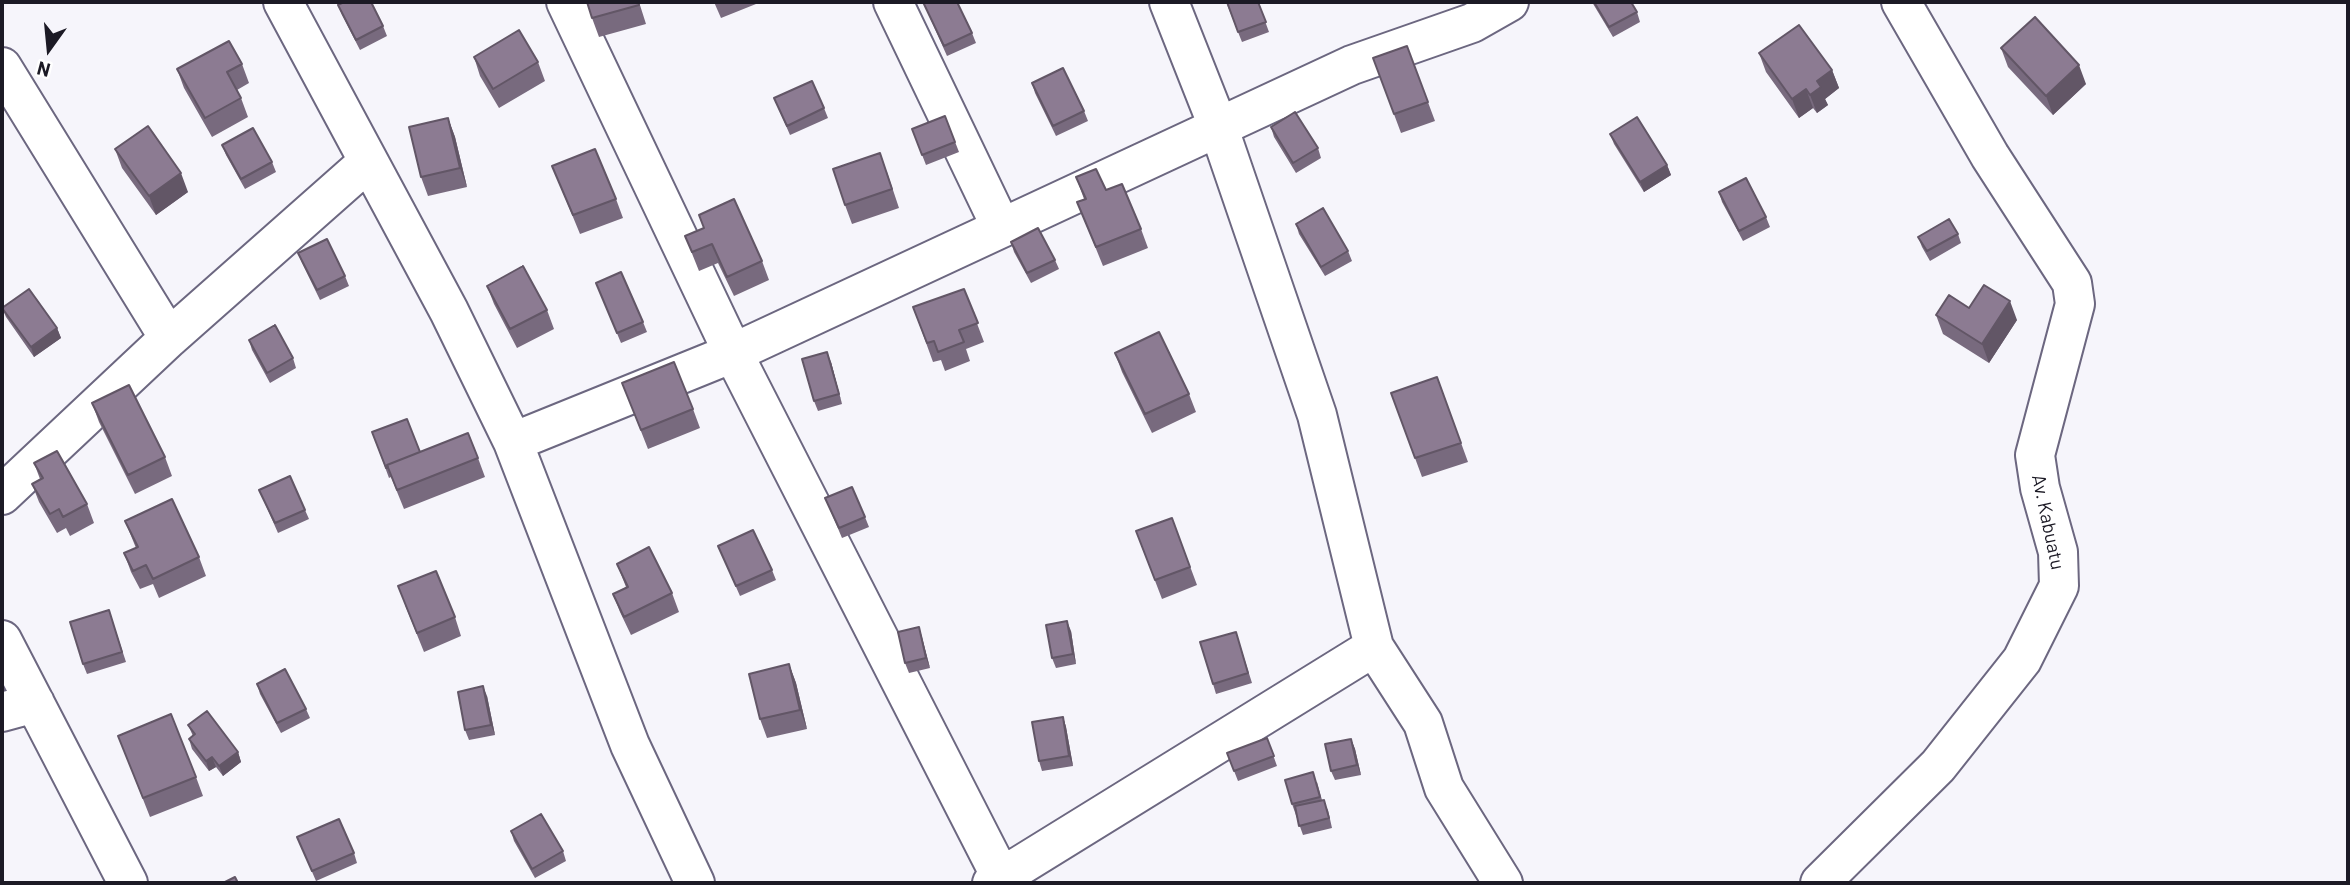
<!DOCTYPE html>
<html>
<head>
<meta charset="utf-8">
<style>
  body { margin:0 }
  #map { position:relative; width:2350px; height:885px; overflow:hidden; background:#f6f5fb; font-family:Barlow,sans-serif }
  canvas { display:block }
  .frame { position:absolute; inset:0; border:4px solid #1c1a25; pointer-events:none }
  .north { position:absolute; left:14px; top:14px; width:70px; height:70px; -webkit-text-stroke:5px #fff; paint-order:stroke; rotate:195deg; font-size:19px; font-weight:700; line-height:28px; text-align:center; color:#1c1a25 }
  .north::after { content:''; display:block; margin:auto; width:24px; height:32px; background:#1c1a25; clip-path:polygon(50% 0,100% 100%,50% 72%,0 100%) }
</style>
</head>
<body>
<div id="map">
<canvas width="2350" height="885"></canvas>
<div class="frame"></div>
<div class="north">N</div>
</div>
<script>
const c = document.querySelector('canvas').getContext('2d');
c.lineJoin = 'round';
function toPath(rows) {
  const path = new Path2D();
  for (const r of rows) {
    path.moveTo(r[0], r[1]);
    for (let i = 2; i < r.length; i += 2) path.lineTo(r[i], r[i + 1]);
  }
  return path;
}
function stroke(path, color, width, dash) {
  c.strokeStyle = color;
  c.lineWidth = width;
  c.lineCap = dash ? 'butt' : 'round';
  c.setLineDash(dash || []);
  c.stroke(path);
}
function fill(path, color) {
  c.fillStyle = color;
  c.fill(path, 'evenodd');
}
function label(font, color, halo, rows, align = 'center') {
  c.font = font + ' Barlow,sans-serif';
  c.lineWidth = 6;
  c.setLineDash([]);
  c.textBaseline = 'middle';
  c.strokeStyle = halo;
  c.fillStyle = color;
  for (const [text, x, y, turn = 0] of rows) {
    c.save();
    c.translate(x, y);
    c.rotate((+turn || 0) * Math.PI / 180);
    c.textAlign = isNaN(turn) ? turn : align;
    if (halo) c.strokeText(text, 0, 0);
    c.fillText(text, 0, 0);
    c.restore();
  }
}
const minor = toPath([
  [283,2,449,311,513,442,630,745,695,883],
  [566,2,733,353,1001,877],
  [893,2,1001,227],
  [1169,2,1218,126,1317,415,1374,647,1423,723,1444,788,1503,883],
  [2,67,169,338],
  [513,442,733,353,1352,65,1472,23,1509,2],
  [2,495,169,338,368,162],
  [2,640,128,883],
  [2,712,35,703],
  [992,883,1374,647],
  [1820,883,1938,766,2022,660,2059,586,2058,552,2040,488,2035,455,2075,304,2072,283,1990,156,1901,2]
]);
stroke(minor, '#6c6780', 42);
stroke(minor, '#fff', 38);
fill(toPath([
  [639,2,646,24,599,37,592,18],
  [714,2,761,2,721,18],
  [923,2,972,33,976,43,947,56],
  [1226,2,1258,2,1269,32,1242,42],
  [1592,2,1631,2,1637,12,1640,22,1613,37],
  [338,5,383,26,387,36,360,50,342,15],
  [1407,46,1435,121,1401,133,1373,58],
  [2001,48,2086,84,2053,115,2008,67],
  [1759,53,1832,70,1839,88,1825,99,1828,105,1817,113,1813,108,1799,118,1766,72],
  [474,57,538,62,545,81,499,108,480,76],
  [242,64,249,83,237,90,241,98,248,117,212,137,184,88,177,69],
  [1032,83,1084,111,1088,121,1056,136,1035,93],
  [774,98,824,108,828,118,790,135],
  [945,116,959,152,926,165,912,129],
  [448,118,455,137,467,187,428,196,421,177],
  [1271,127,1318,148,1321,158,1296,173,1274,137],
  [1610,134,1667,165,1671,175,1644,192,1614,144],
  [222,145,272,162,276,172,245,189,226,155],
  [115,149,188,192,156,215,122,168],
  [552,166,616,199,623,218,580,234],
  [887,172,899,208,852,224,845,205],
  [1076,177,1106,190,1141,229,1148,248,1103,266,1077,202,1084,199],
  [1719,192,1766,217,1770,227,1743,241,1722,202],
  [699,215,762,261,769,280,734,296,718,263,699,271,685,236,704,228],
  [1296,224,1348,251,1352,261,1325,276,1299,234],
  [1958,234,1961,243,1930,261,1922,247,1918,237],
  [1011,242,1055,260,1059,269,1031,283,1014,252],
  [298,253,345,276,349,286,320,300,302,263],
  [596,283,643,322,647,332,621,343],
  [487,286,547,310,554,329,517,348,494,304],
  [964,289,984,342,966,349,970,361,945,371,941,360,933,362,913,307],
  [2,308,57,328,61,338,34,357,6,317],
  [1969,308,2017,320,1989,363,1943,334,1936,315],
  [249,340,293,358,296,368,270,383,252,350],
  [1115,353,1189,394,1196,412,1152,433,1122,372],
  [831,362,842,404,818,411,814,401],
  [1437,377,1468,462,1422,477,1391,393],
  [622,383,693,409,700,428,648,449],
  [92,403,165,457,172,476,135,494,99,422],
  [372,432,420,452,478,458,485,477,404,509,391,477,389,478],
  [34,463,87,504,94,523,70,536,66,528,57,533,39,502,32,484,40,479],
  [259,490,305,510,309,519,278,533],
  [825,498,865,517,869,527,842,538],
  [1172,518,1197,585,1162,599,1136,531],
  [125,521,199,557,206,576,159,598,153,584,140,589,131,572,124,553,136,548],
  [718,546,772,570,776,580,740,596],
  [617,564,672,593,679,612,631,635,620,612,613,594,626,587],
  [405,605,455,617,461,636,424,652],
  [109,610,126,662,87,674,83,664],
  [919,627,930,668,909,673,905,663],
  [1071,631,1076,664,1056,668,1052,658],
  [1236,632,1252,683,1216,694,1213,684],
  [789,664,796,683,807,729,767,738,760,719],
  [257,684,306,709,310,718,281,733,260,694],
  [487,696,495,735,469,740,465,730],
  [1063,717,1066,727,1073,766,1042,771,1039,761],
  [188,725,238,752,241,762,223,776,216,767,209,771,192,749,189,739,193,736],
  [118,736,196,777,203,796,150,817],
  [1267,738,1277,766,1238,781,1227,753],
  [1351,739,1355,749,1361,775,1335,780,1331,771],
  [1317,782,1322,800,1328,810,1332,828,1303,835,1292,804],
  [511,831,563,851,566,861,535,878,514,841],
  [297,837,354,853,357,863,316,881]
]), '#786a7e');
fill(toPath([
  [2079,65,2086,84,2053,115,2046,96],
  [1832,70,1839,88,1825,99,1828,105,1817,113,1810,95,1817,81],
  [1806,89,1813,108,1799,118,1792,99],
  [448,118,455,137,467,187,460,168],
  [1667,165,1671,175,1644,192,1640,182],
  [181,173,188,192,156,215,149,196],
  [2010,301,2017,320,1989,363,1982,344],
  [57,328,61,338,34,357,31,347],
  [827,352,831,362,842,404,839,394],
  [1067,621,1071,631,1076,664,1073,654],
  [919,627,922,637,930,668,926,658],
  [789,664,796,683,807,729,800,710],
  [483,686,487,696,495,735,491,725],
  [1063,717,1066,727,1073,766,1069,756],
  [1351,739,1355,749,1361,775,1357,765],
  [238,752,241,762,223,776,219,766],
  [212,757,216,767,209,771,206,761]
]), '#625666');
const building = toPath([
  [344,2,371,2,383,26,356,40,338,5,344,2],
  [587,2,638,2,639,5,592,18,587,2],
  [923,2,957,2,972,33,944,46,923,2],
  [1227,2,1258,2,1266,22,1238,32,1227,2],
  [1594,2,1631,2,1637,12,1609,27,1594,2],
  [2035,17,2079,65,2046,96,2001,48,2035,17],
  [1799,25,1832,70,1817,81,1821,87,1810,95,1806,89,1792,99,1759,53,1799,25],
  [519,30,538,62,493,89,474,57,519,30],
  [229,41,242,64,227,72,241,98,205,118,177,69,229,41],
  [1407,46,1428,102,1394,114,1373,58,1407,46],
  [1063,68,1084,111,1053,126,1032,83,1063,68],
  [812,81,824,108,787,126,774,98,812,81],
  [1295,112,1318,148,1293,163,1271,127,1295,112],
  [945,116,955,142,922,155,912,129,945,116],
  [1637,117,1667,165,1640,182,1610,134,1637,117],
  [448,118,460,168,421,177,409,127,448,118],
  [148,126,181,173,149,196,115,149,148,126],
  [253,128,272,162,241,179,222,145,253,128],
  [595,149,616,199,573,215,552,166,595,149],
  [880,153,892,189,845,205,833,169,880,153],
  [1096,169,1106,190,1122,184,1141,229,1096,247,1077,202,1086,199,1076,177,1096,169],
  [1746,178,1766,217,1739,231,1719,192,1746,178],
  [734,199,762,261,727,277,712,244,692,252,685,236,704,228,699,215,734,199],
  [1323,208,1348,251,1321,267,1296,224,1323,208],
  [1949,219,1958,234,1927,251,1918,237,1949,219],
  [1038,228,1055,260,1027,273,1011,242,1038,228],
  [327,239,345,276,317,290,298,253,327,239],
  [523,266,547,310,510,329,487,286,523,266],
  [621,272,643,322,617,333,596,283,621,272],
  [1984,285,2010,301,1982,344,1936,315,1949,295,1969,308,1984,285],
  [29,289,57,328,31,347,2,308,29,289],
  [964,289,978,323,959,330,964,342,938,352,934,341,927,343,913,307,964,289],
  [275,325,293,358,267,373,249,340,275,325],
  [1159,332,1189,394,1145,414,1115,353,1159,332],
  [827,352,839,394,814,401,802,359,827,352],
  [674,362,693,409,641,430,622,383,674,362],
  [1437,377,1461,443,1415,458,1391,393,1437,377],
  [129,385,165,457,128,475,92,403,129,385],
  [407,419,420,452,387,465,388,467,386,468,372,432,407,419],
  [468,433,478,458,397,490,387,465,468,433],
  [57,451,87,504,63,517,59,509,50,514,32,484,43,478,34,463,57,451],
  [290,476,305,510,275,523,259,490,290,476],
  [852,487,865,517,839,528,825,498,852,487],
  [172,499,199,557,153,579,146,565,133,571,124,553,138,547,125,521,172,499],
  [1172,518,1190,567,1155,580,1136,531,1172,518],
  [753,530,772,570,736,586,718,546,753,530],
  [649,547,672,593,624,617,613,594,628,587,617,564,649,547],
  [436,571,455,617,417,633,398,586,436,571],
  [109,610,122,652,83,664,70,622,109,610],
  [1067,621,1073,654,1052,658,1046,625,1067,621],
  [919,627,926,658,905,663,898,632,919,627],
  [1236,632,1248,673,1213,684,1200,642,1236,632],
  [789,664,800,710,760,719,749,674,789,664],
  [285,669,306,709,277,723,257,684,285,669],
  [483,686,491,725,465,730,458,692,483,686],
  [207,711,238,752,219,766,212,757,206,761,189,739,195,734,188,725,207,711],
  [171,714,196,777,143,798,118,736,171,714],
  [1063,717,1069,756,1039,761,1032,722,1063,717],
  [1267,738,1274,756,1234,771,1227,753,1267,738],
  [1351,739,1357,765,1331,771,1325,744,1351,739],
  [1313,772,1320,797,1292,804,1285,780,1313,772],
  [1324,800,1329,818,1299,826,1295,806,1324,800],
  [541,814,563,851,532,869,511,831,541,814],
  [339,819,354,853,312,871,297,837,339,819],
  [235,877,238,883,223,883,235,877]
]);
fill(building, '#8c7b92');
stroke(building, '#625666', 2);
label('19px', '#1c1a25', '#fff', [
  ["Av. Kabuatu",2048,522,78]
]);
</script>
</body>
</html>
